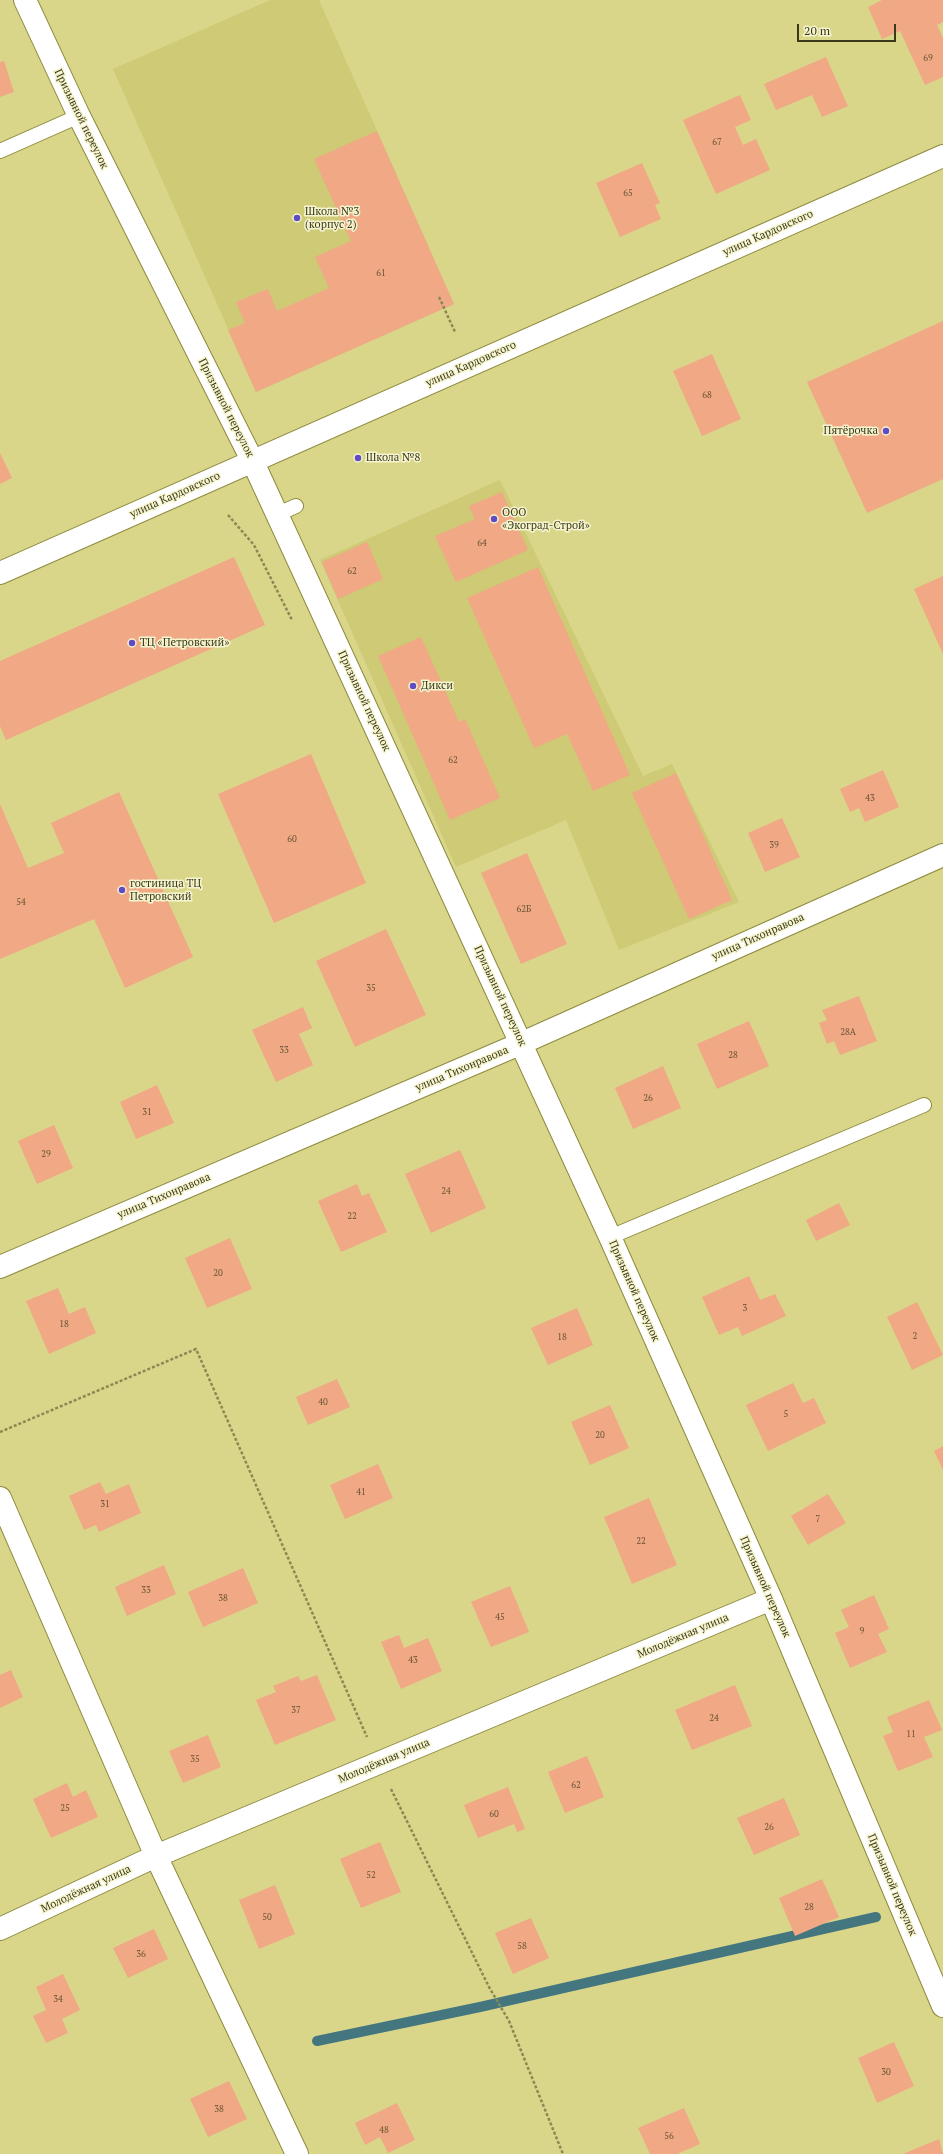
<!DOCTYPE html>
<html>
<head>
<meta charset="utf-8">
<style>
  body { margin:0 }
  #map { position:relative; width:943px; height:2154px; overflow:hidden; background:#d9d68a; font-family:"PT Serif",serif }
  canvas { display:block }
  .scale { position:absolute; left:797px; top:24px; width:99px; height:18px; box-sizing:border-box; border:2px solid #3a3919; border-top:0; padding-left:5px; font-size:12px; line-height:14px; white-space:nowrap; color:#3a3919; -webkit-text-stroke:3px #f6f5d0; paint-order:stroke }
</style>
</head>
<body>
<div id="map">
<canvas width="943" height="2154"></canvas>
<div class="scale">20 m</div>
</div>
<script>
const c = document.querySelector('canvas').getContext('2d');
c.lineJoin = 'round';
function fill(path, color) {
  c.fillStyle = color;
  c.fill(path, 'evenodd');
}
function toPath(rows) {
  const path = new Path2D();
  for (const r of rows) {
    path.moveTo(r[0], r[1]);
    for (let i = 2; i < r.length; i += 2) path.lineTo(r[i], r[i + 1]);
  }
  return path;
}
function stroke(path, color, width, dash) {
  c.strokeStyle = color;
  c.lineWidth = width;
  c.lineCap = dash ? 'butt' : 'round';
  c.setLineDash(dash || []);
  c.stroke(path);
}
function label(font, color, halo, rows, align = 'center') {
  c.font = font + ' "PT Serif",serif';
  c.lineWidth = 3;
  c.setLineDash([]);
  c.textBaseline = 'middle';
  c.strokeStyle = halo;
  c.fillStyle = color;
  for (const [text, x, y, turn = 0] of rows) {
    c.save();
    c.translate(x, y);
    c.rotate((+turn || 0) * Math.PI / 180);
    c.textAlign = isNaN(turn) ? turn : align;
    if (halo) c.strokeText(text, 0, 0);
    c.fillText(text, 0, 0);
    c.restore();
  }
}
fill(toPath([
  [270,0,319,0,454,304,256,392,113,69],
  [500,480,643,776,672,764,739,902,619,950,566,820,456,867,320,560]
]), '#ceca75');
stroke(toPath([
  [317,2041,480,2007,876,1917]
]), '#447680', 10);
fill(toPath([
  [882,0,943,0,943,22,937,25,943,38,943,77,925,85,900,31,882,39,868,7],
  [826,57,848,106,822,117,812,95,776,110,764,84],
  [4,61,14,92,0,97,0,62],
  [740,95,751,120,735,127,743,145,756,139,770,170,716,194,683,120],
  [377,131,454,304,256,392,228,330,245,323,236,302,268,289,277,311,329,288,315,257,351,241,314,159],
  [642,163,660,203,655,205,661,219,620,237,596,183],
  [943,321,943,479,867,513,807,382],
  [712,354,741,419,702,436,673,371],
  [0,453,12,478,0,484],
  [502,492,528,550,456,582,435,536,475,519,469,506],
  [367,542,383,579,338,599,322,562],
  [234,557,265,625,6,740,0,726,0,661],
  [538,567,630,775,593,791,567,734,534,748,467,598],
  [943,576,943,654,914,589],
  [421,637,459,722,465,719,500,798,450,820,378,656],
  [311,754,366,883,274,923,218,794],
  [883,770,899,807,865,822,859,808,850,812,840,789],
  [676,773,732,900,689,919,632,793],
  [119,792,193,957,125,988,94,919,0,959,0,804,28,868,64,853,51,823],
  [782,818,800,857,765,872,748,833],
  [527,853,567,944,521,964,481,873],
  [386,929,426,1015,355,1047,316,961],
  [859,996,877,1041,840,1055,834,1041,827,1044,819,1023,827,1020,822,1010],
  [303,1007,312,1028,299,1034,313,1065,276,1082,252,1030],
  [749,1021,769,1066,717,1089,697,1044],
  [663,1066,681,1108,633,1129,615,1088],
  [157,1085,174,1123,136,1139,120,1102],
  [54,1125,73,1168,37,1184,18,1141],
  [460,1150,486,1208,431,1233,405,1174],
  [357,1184,362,1196,369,1193,387,1232,341,1252,318,1201],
  [839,1203,850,1225,816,1241,806,1220],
  [230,1238,252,1289,207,1308,185,1258],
  [749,1276,760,1300,775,1294,786,1316,742,1336,738,1327,719,1335,702,1297],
  [58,1288,69,1314,85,1307,96,1333,49,1354,26,1301],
  [917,1302,943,1355,912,1370,887,1317],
  [577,1308,593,1345,548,1365,531,1328],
  [337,1379,350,1407,308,1425,296,1397],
  [793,1383,803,1403,814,1398,826,1423,768,1451,746,1405],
  [610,1405,629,1448,590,1465,571,1422],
  [943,1446,943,1470,934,1451],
  [378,1464,393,1498,345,1519,330,1485],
  [100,1482,106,1494,129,1484,141,1513,99,1532,96,1525,84,1530,69,1496],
  [828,1494,846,1523,808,1545,791,1516],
  [649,1498,677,1565,632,1584,604,1517],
  [164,1565,176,1594,127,1616,115,1587],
  [243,1568,258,1603,203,1627,188,1592],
  [510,1586,529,1632,491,1647,471,1602],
  [874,1595,889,1629,878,1634,887,1652,850,1668,835,1633,849,1627,841,1610],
  [399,1635,404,1648,428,1638,442,1671,401,1689,381,1642],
  [11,1670,23,1697,0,1708,0,1675],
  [317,1675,336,1720,275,1745,256,1700,276,1692,273,1686,298,1676,301,1681],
  [735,1685,752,1726,692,1750,675,1710],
  [929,1700,942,1730,924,1737,933,1757,898,1771,883,1736,893,1732,887,1717],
  [208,1735,221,1767,183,1783,169,1751],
  [587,1756,604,1797,565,1813,548,1772],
  [67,1783,73,1797,86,1790,98,1817,51,1838,33,1799],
  [508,1787,525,1829,517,1832,514,1824,478,1838,464,1805],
  [784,1798,800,1835,754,1855,737,1818],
  [380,1842,401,1892,361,1908,340,1859],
  [822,1879,839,1917,795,1936,779,1898],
  [275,1885,295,1934,259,1949,239,1900],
  [531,1918,549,1958,513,1974,495,1933],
  [154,1929,168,1959,128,1978,113,1948],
  [63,1974,80,2010,62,2019,68,2033,46,2043,33,2016,46,2010,36,1987],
  [894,2042,914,2086,877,2103,858,2058],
  [229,2081,247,2119,208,2137,190,2099],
  [397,2103,415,2140,388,2153,380,2137,365,2145,355,2123],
  [684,2108,700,2144,677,2154,650,2154,638,2128],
  [939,2139,943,2154,903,2154]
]), '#f0a885');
const lane = toPath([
  [0,151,79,116],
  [278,514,296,506],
  [610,1237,924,1105]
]);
const street = toPath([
  [25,0,79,116,252,460],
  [0,1267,522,1043,943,855],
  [0,1498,156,1856,297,2154],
  [0,1929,156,1856,771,1599]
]);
const secondary = toPath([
  [252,460,610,1237,771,1599,943,2006]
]);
const primary = toPath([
  [0,573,943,156]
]);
stroke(lane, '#8d8a3e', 16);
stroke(street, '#8d8a3e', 24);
stroke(secondary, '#8d8a3e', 24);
stroke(primary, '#8d8a3e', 24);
stroke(toPath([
  [439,297,455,332],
  [228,515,254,545,292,620],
  [0,1432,196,1349,367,1737],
  [391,1789,489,1987,509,2021,563,2154]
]), '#8b8953', 2.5, [3, 2]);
stroke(lane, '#fff', 14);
stroke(street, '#fff', 22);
stroke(secondary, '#fff', 22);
stroke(primary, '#fff', 22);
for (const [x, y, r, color] of [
  [297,218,4,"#614bc4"],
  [886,431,4,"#614bc4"],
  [358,458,4,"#614bc4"],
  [494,519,4,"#614bc4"],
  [132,643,4,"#614bc4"],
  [413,686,4,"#614bc4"],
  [122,890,4,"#614bc4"]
]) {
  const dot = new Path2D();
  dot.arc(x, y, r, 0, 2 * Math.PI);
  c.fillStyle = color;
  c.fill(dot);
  stroke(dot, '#f6f5d0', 1.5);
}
label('9px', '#685534', null, [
  ["69",928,58],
  ["67",717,142],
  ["65",628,193],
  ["61",381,273],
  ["68",707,395],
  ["64",482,543],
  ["62",352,571],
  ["62",453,760],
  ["43",870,798],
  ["60",292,839],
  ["39",774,845],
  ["54",21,902],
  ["62Б",524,909],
  ["35",371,988],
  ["28А",848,1032],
  ["33",284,1050],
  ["28",733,1055],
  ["26",648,1098],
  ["31",147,1112],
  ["29",46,1154],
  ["24",446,1191],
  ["22",352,1216],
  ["20",218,1273],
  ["3",745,1308],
  ["18",64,1324],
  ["2",915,1336],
  ["18",562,1337],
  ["40",323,1402],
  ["5",786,1414],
  ["20",600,1435],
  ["41",361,1492],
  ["31",105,1504],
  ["7",818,1519],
  ["22",641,1541],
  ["33",146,1590],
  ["38",223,1598],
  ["45",500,1617],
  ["9",862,1631],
  ["43",413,1660],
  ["37",296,1710],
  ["24",714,1718],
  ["11",911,1734],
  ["35",195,1759],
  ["62",576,1785],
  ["25",65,1808],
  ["60",494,1814],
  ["26",769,1827],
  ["52",371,1875],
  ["28",809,1907],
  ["50",267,1917],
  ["58",522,1946],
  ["36",141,1954],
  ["34",58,1999],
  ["30",886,2072],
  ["38",219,2109],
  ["48",384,2130],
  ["56",669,2136]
]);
label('11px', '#3a3919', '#f6f5d0', [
  ["Призывной переулок",81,119,64],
  ["улица Кардовского",768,233,-24],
  ["улица Кардовского",471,364,-24],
  ["Призывной переулок",226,408,63],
  ["улица Кардовского",175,495,-24],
  ["Призывной переулок",364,701,65],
  ["улица Тихонравова",758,937,-24],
  ["Призывной переулок",500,996,65],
  ["улица Тихонравова",462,1069,-23],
  ["улица Тихонравова",164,1196,-23],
  ["Призывной переулок",634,1291,66],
  ["Призывной переулок",765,1587,66],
  ["Молодёжная улица",683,1636,-23],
  ["Молодёжная улица",384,1761,-23],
  ["Призывной переулок",892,1885,67],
  ["Молодёжная улица",86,1889,-25]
]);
label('11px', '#3a3919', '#f6f5d0', [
  ["Школа №3",305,212],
  ["(корпус 2)",305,225],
  ["Пятёрочка",878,431,"right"],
  ["Школа №8",366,458],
  ["ООО",502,513],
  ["«Экоград-Строй»",502,526],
  ["ТЦ «Петровский»",140,643],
  ["Дикси",421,686],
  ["гостиница ТЦ",130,884],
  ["Петровский",130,897]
], 'left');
</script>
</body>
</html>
